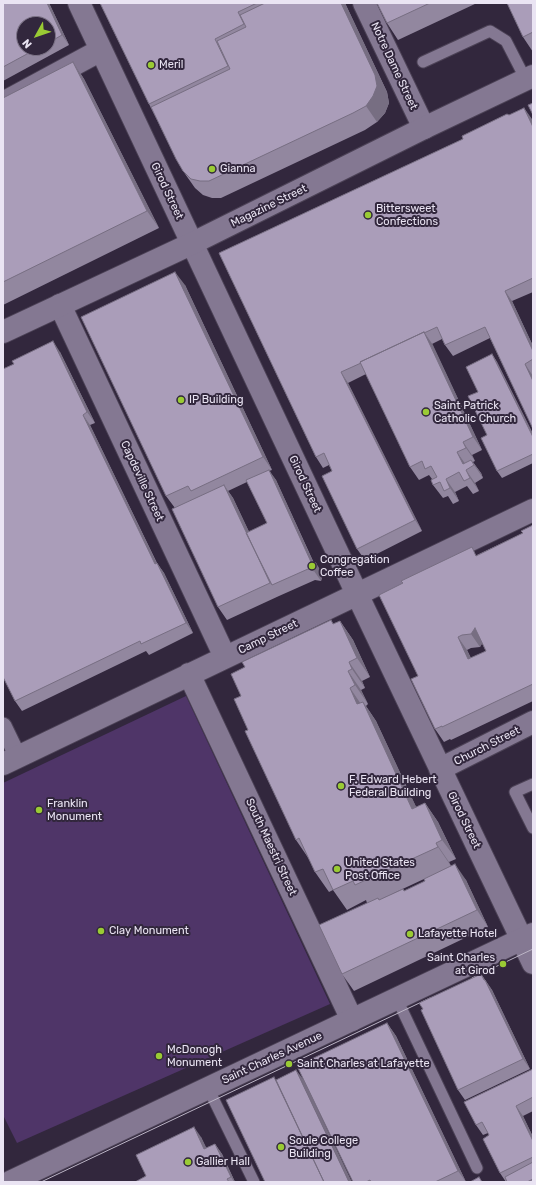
<!DOCTYPE html>
<html>
<head>
<meta charset="utf-8">
<style>
  body { margin:0 }
  #map { position:relative; width:536px; height:1185px; overflow:hidden; background:#32273d; font-family:Rubik,sans-serif }
  canvas { display:block }
  .frame { position:absolute; inset:0; border:4px solid #eae4f3; pointer-events:none }
  .north { position:absolute; left:16px; top:16px; width:40px; height:40px; box-sizing:border-box; background:#32273d; border:1px solid #7c7386; border-radius:50%; rotate:230deg; font-size:11px; font-weight:700; line-height:16px; text-align:center; color:#eae4f3 }
  .north::after { content:''; display:block; margin:auto; width:14px; height:18px; background:#9acb34; clip-path:polygon(50% 0,100% 100%,50% 72%,0 100%) }
</style>
</head>
<body>
<div id="map">
<canvas width="536" height="1185"></canvas>
<div class="frame"></div>
<div class="north">N</div>
</div>
<script>
const c = document.querySelector('canvas').getContext('2d');
c.lineJoin = 'round';
function fill(path, color) {
  c.fillStyle = color;
  c.fill(path, 'evenodd');
}
function toPath(rows) {
  const path = new Path2D();
  for (const r of rows) {
    path.moveTo(r[0], r[1]);
    for (let i = 2; i < r.length; i += 2) path.lineTo(r[i], r[i + 1]);
  }
  return path;
}
function stroke(path, color, width, dash) {
  c.strokeStyle = color;
  c.lineWidth = width;
  c.lineCap = dash ? 'butt' : 'round';
  c.setLineDash(dash || []);
  c.stroke(path);
}
function label(font, color, halo, rows, align = 'center') {
  c.font = font + ' Rubik,sans-serif';
  c.lineWidth = 4;
  c.setLineDash([]);
  c.textBaseline = 'middle';
  c.strokeStyle = halo;
  c.fillStyle = color;
  for (const [text, x, y, turn = 0] of rows) {
    c.save();
    c.translate(x, y);
    c.rotate((+turn || 0) * Math.PI / 180);
    c.textAlign = isNaN(turn) ? turn : align;
    if (halo) c.strokeText(text, 0, 0);
    c.fillText(text, 0, 0);
    c.restore();
  }
}
fill(toPath([
  [186,696,330,1004,17,1143,3,1115,3,783]
]), '#4f3568');
const service = toPath([
  [423,62,490,31,506,41,526,80],
  [533,784,515,792,533,828],
  [397,999,477,1168],
  [208,1088,254,1182]
]);
const pedestrian = toPath([
  [3,726,18,757]
]);
const minor = toPath([
  [79,3,357,594,533,963],
  [364,3,424,128],
  [3,103,101,50],
  [60,305,225,657],
  [189,674,352,1020],
  [3,764,533,510],
  [440,769,533,722]
]);
const tertiary = toPath([
  [3,332,191,244,424,128,533,76],
  [10,1182,533,934]
]);
stroke(service, '#4c4256', 13);
stroke(pedestrian, '#4c4256', 19);
stroke(minor, '#4c4256', 24);
stroke(tertiary, '#4c4256', 24);
stroke(service, '#847892', 11);
stroke(pedestrian, '#847892', 17);
stroke(minor, '#847892', 22);
stroke(tertiary, '#847892', 22);
stroke(toPath([
  [472,978,533,949],
  [41,1182,430,998]
]), '#bcb5c6', 1);
fill(toPath([
  [3,3,49,3,69,45,3,81],
  [48,24,48,48,24,48],
  [100,3,345,3,387,92,389,103,385,113,377,122,365,130,221,198,212,198,203,195,195,188,183,171,149,104],
  [377,3,477,3,398,40,387,23],
  [533,3,533,52,523,37],
  [73,62,84,79,159,228,3,305,3,98],
  [524,108,533,122,533,292,512,301,533,346,533,373,532,374,533,376,533,429,490,338,453,356,445,345,442,339,432,344,482,450,472,455,475,461,473,462,481,473,483,478,475,483,479,491,473,494,467,486,455,492,459,501,453,504,448,496,443,498,433,485,432,479,429,475,419,480,410,467,366,374,348,383,422,531,365,560,357,549,332,471,329,465,323,468,316,457,219,253,463,139],
  [185,285,272,470,269,471,276,480,314,563,323,574,321,581,315,580,279,596,227,620,218,607,175,508,166,496],
  [247,482,267,523,249,532,233,498,228,491],
  [60,352,95,423,90,425,157,563,164,573,193,633,149,655,146,651,22,711,15,701],
  [492,354,497,362,533,434,533,463,502,478,497,471,487,435,478,392],
  [533,525,533,701,451,740,450,739,444,742,435,729,418,676,477,555,523,533],
  [482,643,486,651,471,658,467,650,471,648,480,647],
  [331,620,333,624,340,621,353,640,370,677,362,681,365,688,361,690,368,704,366,706,376,721,416,807,425,803,438,822,456,859,449,862,451,866,466,880,488,927,354,991,342,974,367,903,366,900,347,910,333,890,329,892,315,872,309,859,296,840,248,730,241,696,245,667],
  [424,879,425,881,404,891,403,889,379,900],
  [481,974,492,990,530,1069,465,1100,458,1090],
  [387,1023,396,1036,466,1182,353,1182],
  [533,1069,533,1111,523,1116,533,1137,533,1182,506,1182,500,1173,489,1135,488,1133,483,1135,476,1125],
  [201,1137,206,1148,215,1144,222,1154,235,1182,135,1182,146,1176]
]), '#92879f');
fill(toPath([
  [47,3,49,3,69,45,62,35],
  [341,3,345,3,387,92,389,103,385,113,377,122,366,106],
  [73,62,84,79,159,228,147,211],
  [524,108,532,119,533,122,533,127],
  [175,272,185,285,272,470,263,457],
  [505,291,512,301,533,346,533,351],
  [424,332,433,345,482,450,473,437],
  [53,341,60,352,95,423,87,412],
  [492,354,497,362,533,434,533,437],
  [525,364,533,376,533,381],
  [341,372,348,383,422,531,415,520],
  [83,415,90,425,162,574,155,564],
  [463,442,472,455,475,461,466,448],
  [457,452,466,465,463,464],
  [471,460,481,473,483,478,474,465],
  [269,470,276,480,315,566,316,563,323,574,321,581,314,571,311,562],
  [466,470,475,483,479,491,470,478],
  [446,479,455,492,459,501,450,488],
  [224,485,233,498,274,584,272,585,270,583],
  [157,563,164,573,193,633,186,623],
  [340,621,353,640,370,677,357,658],
  [475,628,484,641,480,647,471,634],
  [458,637,467,650,477,672,468,659],
  [349,662,362,681,365,688,352,669],
  [348,671,361,690,368,704,355,685],
  [350,688,363,707,357,704],
  [363,702,376,721,426,828,412,809],
  [425,803,438,822,456,859,442,840],
  [436,843,449,862,451,866,438,847],
  [455,864,466,880,488,927,477,910],
  [481,974,492,990,530,1069,523,1059],
  [387,1023,396,1036,466,1182,458,1171],
  [296,1070,304,1080,352,1182,349,1182],
  [516,1106,523,1116,533,1137,533,1141],
  [194,1127,201,1137,212,1159,204,1149],
  [215,1144,222,1154,235,1182,234,1182,231,1177]
]), '#776e82');
const building = toPath([
  [3,3,47,3,62,35,48,43,48,24,24,24,24,48,38,48,3,67,3,3],
  [100,3,257,3,238,12,244,24,215,39,228,66,149,104,100,3],
  [265,3,341,3,375,75,377,86,373,96,366,106,353,113,209,181,200,181,191,179,183,171,176,159,151,107,230,69,217,41,246,27,240,15,265,3],
  [377,3,430,3,387,23,377,3],
  [507,3,533,3,533,32,523,37,507,3],
  [73,62,147,211,3,282,3,98,73,62],
  [533,103,533,115,528,105,533,103],
  [524,108,533,127,533,278,505,291,533,351,533,359,525,364,533,381,533,429,485,327,445,345,437,327,424,333,424,332,360,362,361,363,341,372,415,520,357,549,322,476,332,471,324,453,316,457,219,253,463,139,462,136,507,114,509,115,524,108],
  [175,272,263,457,191,491,188,486,166,496,81,317,175,272],
  [424,332,473,437,463,442,466,448,457,452,463,464,471,460,474,465,466,470,470,478,464,481,459,472,446,479,450,488,444,491,440,482,433,485,431,480,437,477,431,466,425,469,422,461,410,467,360,362,424,332],
  [53,341,87,412,83,415,155,564,157,563,186,623,141,644,140,641,15,701,3,677,3,369,14,364,12,361,53,341],
  [492,354,533,437,533,454,497,471,481,438,487,435,468,396,478,392,466,367,492,354],
  [269,470,311,562,316,563,314,571,308,569,272,585,246,533,267,523,246,480,269,470],
  [224,485,270,583,218,607,172,509,224,485],
  [533,525,533,684,442,727,442,726,435,729,411,679,418,676,379,595,403,583,401,581,472,547,476,556,523,533,521,531,533,525],
  [475,628,486,651,468,659,458,637,462,635,471,634,475,628],
  [331,620,333,624,340,621,357,658,349,662,352,669,348,671,355,685,350,688,357,704,363,702,412,809,425,803,442,840,436,843,438,847,355,885,353,881,333,890,323,869,315,872,299,838,296,840,245,731,248,730,234,699,241,696,231,674,245,667,242,662,331,620],
  [455,864,477,910,342,974,319,925,378,898,379,900,403,889,404,891,425,881,424,879,455,864],
  [481,974,484,980,485,980,523,1059,458,1090,421,1010,423,1009,419,1003,481,974],
  [387,1023,458,1171,435,1182,371,1182,370,1180,366,1182,353,1182,297,1066,387,1023],
  [533,1069,533,1097,516,1106,533,1141,533,1157,500,1173,483,1139,489,1135,482,1122,476,1125,464,1102,533,1069],
  [296,1070,349,1182,324,1182,276,1080,296,1070],
  [274,1077,324,1182,265,1182,226,1100,274,1077],
  [194,1127,204,1149,215,1144,231,1177,227,1179,229,1182,135,1182,146,1176,136,1155,194,1127],
  [533,1162,533,1179,527,1182,507,1182,505,1177,533,1162],
  [479,1177,482,1182,470,1182,479,1177]
]);
fill(building, '#aa9db9');
stroke(building, '#776e82', 1);
for (const [x, y, r, color] of [
  [151,65,4,"#9acb34"],
  [212,169,4,"#9acb34"],
  [368,215,4,"#9acb34"],
  [181,400,4,"#9acb34"],
  [426,412,4,"#9acb34"],
  [312,566,4,"#9acb34"],
  [341,786,4,"#9acb34"],
  [39,810,4,"#9acb34"],
  [337,869,4,"#9acb34"],
  [101,931,4,"#9acb34"],
  [410,934,4,"#9acb34"],
  [503,964,4,"#9acb34"],
  [159,1056,4,"#9acb34"],
  [289,1064,4,"#9acb34"],
  [281,1147,4,"#9acb34"],
  [188,1162,4,"#9acb34"]
]) {
  const dot = new Path2D();
  dot.arc(x, y, r, 0, 2 * Math.PI);
  c.fillStyle = color;
  c.fill(dot);
  stroke(dot, '#32273d', 1.5);
}
label('11px', '#eae4f3', '#32273d', [
  ["Meril",159,65],
  ["Gianna",220,169],
  ["Bittersweet",376,209],
  ["Confections",376,222],
  ["IP Building",189,400],
  ["Saint Patrick",434,406],
  ["Catholic Church",434,419],
  ["Congregation",320,560],
  ["Coffee",320,573],
  ["F. Edward Hebert",349,780],
  ["Federal Building",349,793],
  ["Franklin",47,804],
  ["Monument",47,817],
  ["United States",345,863],
  ["Post Office",345,876],
  ["Clay Monument",109,931],
  ["Lafayette Hotel",418,934],
  ["Saint Charles",495,958,"right"],
  ["at Girod",495,971,"right"],
  ["McDonogh",167,1050],
  ["Monument",167,1063],
  ["Saint Charles at Lafayette",297,1064],
  ["Soule College",289,1141],
  ["Building",289,1154],
  ["Gallier Hall",196,1162]
], 'left');
label('11px', '#eae4f3', '#32273d', [
  ["Notre Dame Street",394,66,65],
  ["Girod Street",167,191,65],
  ["Magazine Street",269,206,-26],
  ["Capdeville Street",142,481,65],
  ["Girod Street",305,484,65],
  ["Camp Street",268,637,-26],
  ["Church Street",487,746,-27],
  ["Girod Street",464,820,64],
  ["South Maestri Street",271,847,65],
  ["Saint Charles Avenue",272,1058,-25]
]);
</script>
</body>
</html>
